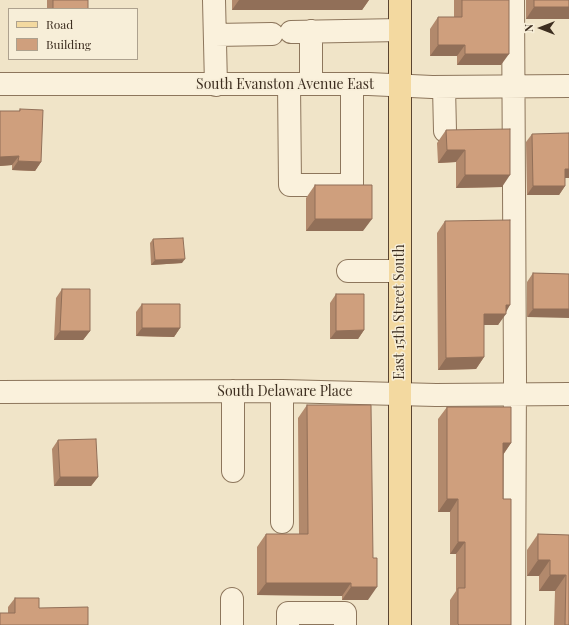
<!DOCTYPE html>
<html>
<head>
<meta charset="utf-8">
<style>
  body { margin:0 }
  #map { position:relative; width:569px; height:625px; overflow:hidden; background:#f0e4c8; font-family:"Playfair Display",serif }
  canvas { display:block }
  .legend { position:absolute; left:8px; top:8px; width:130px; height:52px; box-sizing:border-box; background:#f7eed8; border:1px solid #ada18e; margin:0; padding:5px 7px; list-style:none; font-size:12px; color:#3d2e20 }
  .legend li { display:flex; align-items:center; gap:8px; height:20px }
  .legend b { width:20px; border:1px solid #ada18e }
  .north { position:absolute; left:521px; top:8px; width:40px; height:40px; -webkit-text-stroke:3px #f7eed8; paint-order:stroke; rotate:270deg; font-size:11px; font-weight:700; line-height:16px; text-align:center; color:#3d2e20 }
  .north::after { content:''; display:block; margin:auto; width:14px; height:18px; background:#3d2e20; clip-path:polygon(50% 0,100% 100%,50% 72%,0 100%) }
</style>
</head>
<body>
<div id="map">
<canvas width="569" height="625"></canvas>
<ul class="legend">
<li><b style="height:5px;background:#f3d9a0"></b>Road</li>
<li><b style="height:11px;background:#cf9f7d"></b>Building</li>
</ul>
<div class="north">N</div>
</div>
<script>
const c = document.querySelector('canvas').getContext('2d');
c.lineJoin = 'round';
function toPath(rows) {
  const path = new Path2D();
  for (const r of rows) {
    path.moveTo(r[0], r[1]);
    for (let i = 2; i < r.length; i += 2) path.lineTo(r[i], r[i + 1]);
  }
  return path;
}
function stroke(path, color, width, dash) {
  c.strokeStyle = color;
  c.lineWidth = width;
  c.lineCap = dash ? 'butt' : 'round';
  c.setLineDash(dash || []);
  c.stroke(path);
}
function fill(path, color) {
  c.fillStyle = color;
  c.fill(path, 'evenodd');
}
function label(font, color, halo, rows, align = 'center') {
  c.font = font + ' "Playfair Display",serif';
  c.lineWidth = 3;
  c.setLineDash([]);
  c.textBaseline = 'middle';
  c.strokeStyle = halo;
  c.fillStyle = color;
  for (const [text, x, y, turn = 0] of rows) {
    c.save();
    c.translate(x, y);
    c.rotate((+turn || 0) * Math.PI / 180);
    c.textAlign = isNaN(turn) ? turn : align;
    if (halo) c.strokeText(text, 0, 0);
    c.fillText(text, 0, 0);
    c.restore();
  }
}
const minor = toPath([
  [214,0,216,85],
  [513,0,515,376,514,625],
  [311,31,311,84],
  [291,32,400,30],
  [215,35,272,34],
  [0,84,369,84,432,87,569,86],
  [289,84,290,185,352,185,352,84],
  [444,87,445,131],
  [348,271,400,271],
  [233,391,233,471],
  [282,391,282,522],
  [0,392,282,391,436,395,569,394],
  [232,599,232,625],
  [288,625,288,613,345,613,345,625]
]);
const major = toPath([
  [400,0,400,625]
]);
stroke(minor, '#8d765c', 24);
stroke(major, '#5b4430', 24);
stroke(minor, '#faf1dc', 22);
stroke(major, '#f3d9a0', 22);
fill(toPath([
  [47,0,88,0,88,9,47,9],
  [232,0,369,0,362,10,232,10],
  [454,0,509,0,501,65,457,65,457,56,430,56,430,29,438,17,454,17],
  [526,0,569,0,569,19,526,19],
  [20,109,41,162,35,171,12,170,12,165,0,166,0,111,19,111],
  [446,130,502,187,456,188,456,162,438,163,437,143],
  [532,134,569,178,565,178,565,186,559,195,527,195,526,142],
  [315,185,363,231,306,231,306,198],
  [445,221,506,311,498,325,484,325,484,357,476,369,438,370,437,233],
  [153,239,182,263,151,265,150,243],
  [533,273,569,274,527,317,527,282],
  [62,289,90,331,83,340,54,340,56,298],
  [336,294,364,330,358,339,330,339,330,303],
  [142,304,180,328,174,337,136,336,136,312],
  [307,405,368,600,342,600,342,596,257,595,257,547,266,534,299,534,298,418],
  [447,407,511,443,503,455,503,499,511,625,450,625,450,600,456,591,456,554,450,554,450,512,438,512,438,419],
  [58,440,98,477,91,486,54,486,52,449],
  [538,534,569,535,569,625,554,625,555,591,539,591,539,576,527,576,527,550],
  [15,598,39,608,88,625,8,613,8,607]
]), '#b2896c');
fill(toPath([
  [239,0,369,0,362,10,232,10],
  [534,7,569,7,569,19,526,19],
  [438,45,465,45,457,56,430,56],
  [465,54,509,54,501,65,457,65],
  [447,150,465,150,456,162,438,163],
  [19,156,12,165,0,166,0,157],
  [18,161,41,162,35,171,12,170],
  [565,169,569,169,569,178,558,178],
  [465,175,510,175,502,187,456,188],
  [533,186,565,186,559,195,527,195],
  [315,219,372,219,363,231,306,231],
  [185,259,182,263,151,265,155,260],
  [506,305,510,305,505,314,506,314,498,325,476,325,484,314],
  [533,309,569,309,569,318,527,317],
  [142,328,180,328,174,337,136,336],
  [364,330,358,339,330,339,336,331],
  [60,331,90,331,83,340,54,340],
  [484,357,476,369,438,370,446,358],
  [503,443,511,443,502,456],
  [60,477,98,477,91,486,54,486],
  [447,499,458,499,450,512,438,512],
  [458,542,465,542,456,554,450,554],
  [538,560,550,560,539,576,527,576],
  [550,575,566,575,555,591,539,591],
  [266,583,351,583,342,596,257,595],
  [351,587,377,587,368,600,342,600]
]), '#916f58');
const building = toPath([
  [53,0,88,0,88,9,53,9,53,0],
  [462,0,509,0,509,54,465,54,465,45,438,45,438,17,462,17,462,0],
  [534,0,569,0,569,7,534,7,534,0],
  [20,109,43,110,41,162,18,161,19,156,0,157,0,111,20,111,20,109],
  [510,129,510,175,465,175,465,150,447,150,446,130,510,129],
  [569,133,569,169,565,169,565,186,533,186,532,134,569,133],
  [315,185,372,185,372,219,315,219,315,185],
  [510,220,510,305,506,305,506,314,484,314,484,357,446,358,445,221,510,220],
  [183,238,185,259,155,260,153,239,183,238],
  [533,273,569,274,569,309,533,309,533,273],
  [62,289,90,289,90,331,60,331,62,289],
  [336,294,364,294,364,330,336,331,336,294],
  [142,304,180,304,180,328,142,328,142,304],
  [307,405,371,405,373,558,377,558,377,587,351,587,351,583,266,583,266,534,308,534,307,405],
  [447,407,511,407,511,443,503,443,503,499,511,499,511,625,459,625,458,624,458,588,465,588,465,542,458,542,458,499,447,499,447,407],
  [96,439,98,477,60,477,58,440,96,439],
  [538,534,569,535,569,625,565,625,566,575,550,575,550,560,538,560,538,534],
  [15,598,39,598,39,608,88,607,88,625,0,625,0,613,15,613,15,598]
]);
fill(building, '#cf9f7d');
stroke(building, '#916f58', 1);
label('14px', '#3d2e20', '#f7eed8', [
  ["South Evanston Avenue East",285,85],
  ["East 15th Street South",400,312,-90],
  ["South Delaware Place",285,392]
]);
</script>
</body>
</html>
